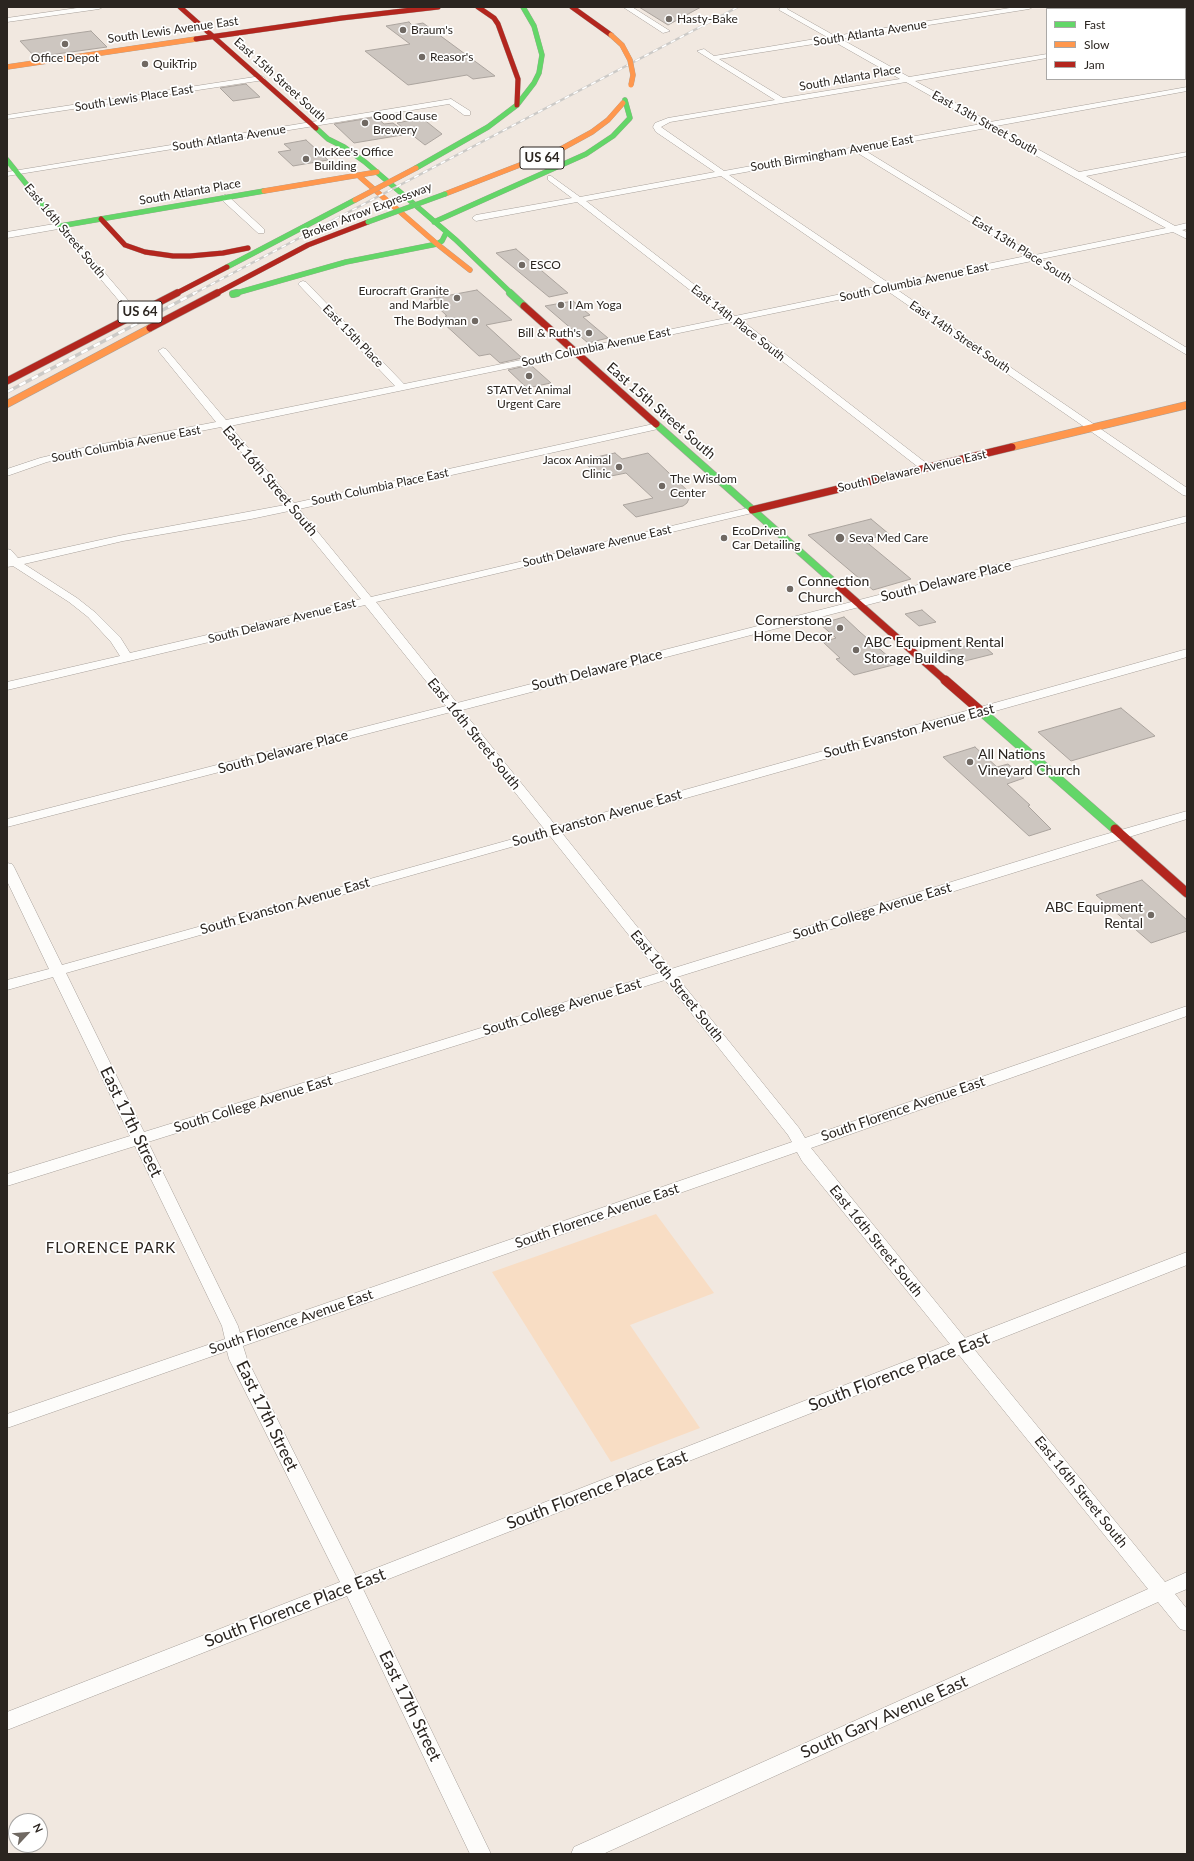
<!DOCTYPE html>
<html>
<head>
<meta charset="utf-8">
<style>
  body { margin:0 }
  #map { position:relative; width:1194px; height:1861px; overflow:hidden; background:#f1e8e0; font-family:Lato,sans-serif }
  canvas { display:block }
  .frame { position:absolute; inset:0; border:8px solid #2b2520; pointer-events:none }
  .legend { position:absolute; left:1046px; top:8px; width:140px; height:72px; box-sizing:border-box; background:#fff; border:1px solid #aaa8a6; margin:0; padding:5px 7px; list-style:none; font-size:12px; color:#2b2520 }
  .legend li { display:flex; align-items:center; gap:8px; height:20px }
  .legend b { width:20px; border:1px solid #aaa8a6 }
  .north { position:absolute; left:8px; top:1813px; width:40px; height:40px; box-sizing:border-box; background:#fff; border:1px solid #aaa8a6; border-radius:50%; rotate:64deg; font-size:11px; font-weight:700; line-height:16px; text-align:center; color:#2b2520 }
  .north::after { content:''; display:block; margin:auto; width:14px; height:18px; background:#706963; clip-path:polygon(50% 0,100% 100%,50% 72%,0 100%) }
</style>
</head>
<body>
<div id="map">
<canvas width="1194" height="1861"></canvas>
<div class="frame"></div>
<ul class="legend">
<li><b style="height:5px;background:#63d668"></b>Fast</li>
<li><b style="height:5px;background:#ff974d"></b>Slow</li>
<li><b style="height:5px;background:#b3261e"></b>Jam</li>
</ul>
<div class="north">N</div>
</div>
<script>
const c = document.querySelector('canvas').getContext('2d');
c.lineJoin = 'round';
function fill(path, color) {
  c.fillStyle = color;
  c.fill(path, 'evenodd');
}
function toPath(rows) {
  const path = new Path2D();
  for (const r of rows) {
    path.moveTo(r[0], r[1]);
    for (let i = 2; i < r.length; i += 2) path.lineTo(r[i], r[i + 1]);
  }
  return path;
}
function stroke(path, color, width, dash) {
  c.strokeStyle = color;
  c.lineWidth = width;
  c.lineCap = dash ? 'butt' : 'round';
  c.setLineDash(dash || []);
  c.stroke(path);
}
function label(font, color, halo, rows, align = 'center') {
  c.font = font + ' Lato,sans-serif';
  c.lineWidth = 3.5;
  c.setLineDash([]);
  c.textBaseline = 'middle';
  c.strokeStyle = halo;
  c.fillStyle = color;
  for (const [text, x, y, turn = 0] of rows) {
    c.save();
    c.translate(x, y);
    c.rotate((+turn || 0) * Math.PI / 180);
    c.textAlign = isNaN(turn) ? turn : align;
    if (halo) c.strokeText(text, 0, 0);
    c.fillText(text, 0, 0);
    c.restore();
  }
}
fill(toPath([
  [656,1214,714,1293,630,1325,700,1428,611,1462,492,1272]
]), '#f8ddc4');
const building = toPath([
  [639,7,701,7,668,25,639,7],
  [409,22,412,25,423,23,495,76,473,79,467,75,408,85,365,51,410,44,386,26,409,22],
  [91,31,107,47,35,57,20,41,91,31],
  [246,84,260,97,233,101,220,88,246,84],
  [376,117,384,124,393,123,408,134,354,143,334,124,376,117],
  [422,118,442,134,425,145,397,123,422,118],
  [306,140,328,160,293,166,278,152,291,150,284,144,306,140],
  [516,249,568,293,549,297,496,253,516,249],
  [477,290,512,320,486,325,522,358,500,363,490,354,479,356,441,321,448,319,445,316,447,316,429,299,477,290],
  [573,301,590,315,583,317,608,338,588,343,545,306,573,301],
  [530,365,533,367,551,383,527,388,508,370,530,365],
  [615,453,622,459,648,453,691,494,687,503,683,506,636,517,623,505,653,498,626,473,601,478,582,460,615,453],
  [871,519,889,534,864,540,911,579,873,590,808,535,871,519],
  [922,610,936,622,919,626,905,614,922,610],
  [844,617,860,632,897,664,854,675,836,659,840,658,823,642,836,638,820,624,844,617],
  [979,642,993,654,957,663,944,652,979,642],
  [1121,708,1155,736,1071,761,1038,732,1121,708],
  [975,747,997,767,1008,764,1024,778,1007,784,1030,805,1028,806,1051,829,1029,836,943,757,975,747],
  [1142,880,1187,920,1187,931,1151,943,1096,895,1142,880]
]);
fill(building, '#cdc6c0');
stroke(building, '#aba49e', 1);
const street = toPath([
  [84,7,103,7,99,9,7,22,7,18,84,7],
  [623,7,632,7,670,31,663,33,623,7],
  [781,7,789,7,787,9,835,36,1016,7,1033,7,1029,9,841,39,909,77,1047,54,1047,58,915,81,990,122,1187,87,1187,91,996,126,1079,172,1187,152,1187,156,1086,176,1175,226,1187,223,1187,229,1182,230,1187,232,1187,239,1173,232,1041,259,1187,348,1187,355,1032,261,896,289,1187,488,1187,496,1183,495,886,290,741,320,930,466,931,468,930,470,926,471,922,470,732,322,230,426,294,503,658,423,663,426,658,429,299,509,371,597,752,507,757,510,752,513,376,602,457,703,1187,516,1187,522,462,710,556,826,1187,649,1187,657,562,833,671,969,1093,838,1187,811,1187,819,677,977,799,1128,805,1138,1187,1006,1187,1016,811,1148,965,1338,1187,1252,1187,1265,974,1349,1165,1582,1187,1572,1187,1589,1175,1594,1187,1609,1187,1631,1180,1629,1158,1602,603,1854,571,1854,574,1847,1148,1589,959,1355,363,1589,491,1854,470,1854,347,1596,7,1730,7,1712,340,1582,229,1359,227,1351,7,1428,7,1414,225,1339,222,1326,135,1146,7,1186,7,1174,130,1136,53,977,7,990,7,980,49,969,7,881,7,863,12,864,14,867,62,965,545,830,451,712,7,827,7,819,446,706,365,605,7,690,7,682,120,656,111,642,88,617,69,602,13,566,7,567,7,549,11,550,18,558,123,535,285,505,221,427,87,453,47,462,7,476,7,469,40,458,87,447,216,422,160,353,158,351,163,348,166,349,226,420,395,386,300,286,298,284,300,282,303,281,306,282,404,384,726,318,577,202,476,221,472,218,476,215,572,198,548,180,548,176,551,176,580,197,715,172,656,132,653,127,655,123,668,118,775,100,697,51,704,49,714,56,827,37,781,11,779,10,781,7],
  [833,41,900,79,783,98,719,59,833,41],
  [906,82,981,124,724,171,661,127,670,122,906,82],
  [987,128,1074,177,1166,228,1035,255,864,150,987,128],
  [856,152,1026,256,890,284,729,175,856,152],
  [721,176,880,286,735,316,586,201,721,176],
  [289,511,361,599,130,653,120,637,96,613,77,598,24,564,123,541,251,519,289,511],
  [550,836,659,973,144,1132,66,973,550,836],
  [665,980,788,1135,792,1142,240,1333,238,1326,148,1142,665,980],
  [797,1152,802,1161,950,1344,356,1576,247,1359,243,1346,797,1152],
  [1074,7,1083,7,1086,9,1077,9,1074,7],
  [1185,30,1187,30,1187,35,1185,35,1185,30],
  [1185,56,1187,56,1187,61,1185,61,1185,56],
  [261,76,265,78,264,80,7,119,7,115,261,76],
  [451,99,470,111,470,115,464,115,449,104,7,176,7,172,451,99],
  [225,195,228,196,264,229,264,233,258,233,222,200,222,196,225,195],
  [60,223,63,224,127,299,129,301,127,303,121,303,58,229,7,238,7,232,60,223]
]);
const fastFar2 = toPath([
  [316,128,328,139,344,147,365,162,456,240,512,294],
  [7,160,60,226,264,191],
  [416,168,488,127,517,105,534,83,539,73,542,55,534,26,523,7],
  [434,222,586,154,613,136,630,118,625,100],
  [227,267,355,200],
  [233,294,346,262,437,244,442,241,446,233]
]);
const fastFar1 = toPath([
  [510,293,524,306],
  [233,294,237,293],
  [656,424,834,582]
]);
const fast = toPath([
  [983,713,1115,829]
]);
const slowFar1 = toPath([
  [7,67,196,39],
  [360,177,437,244,470,270],
  [264,191,377,172],
  [445,194,561,149,592,132,608,120,623,103]
]);
const slow = toPath([
  [7,404,150,328],
  [1012,447,1187,405]
]);
const jamFar2 = toPath([
  [180,7,316,128],
  [478,7,494,18,498,24,518,79,517,105],
  [572,7,611,35],
  [196,39,342,18,438,7],
  [101,219,125,245,145,252,173,256,190,256,223,253,248,248],
  [175,294,227,267],
  [215,294,308,245,368,222]
]);
const jamFar1 = toPath([
  [524,306,656,424],
  [150,328,217,293],
  [7,381,177,293],
  [752,510,1012,447],
  [834,582,946,681]
]);
const jam = toPath([
  [945,680,983,713],
  [1115,829,1187,893]
]);
stroke(street, '#a7a09a', 1);
stroke(fastFar2, '#a7a09a', 5.5);
stroke(fastFar1, '#a7a09a', 8);
stroke(fast, '#a7a09a', 10);
stroke(slowFar1, '#a7a09a', 5.5);
stroke(slow, '#a7a09a', 8);
stroke(jamFar2, '#a7a09a', 5.5);
stroke(jamFar1, '#a7a09a', 8);
stroke(jam, '#a7a09a', 10);
fill(street, '#fdfcfa');
stroke(fastFar2, '#63d668', 5);
stroke(fastFar1, '#63d668', 7);
stroke(fast, '#63d668', 9);
stroke(slowFar1, '#ff974d', 5);
stroke(slow, '#ff974d', 7);
stroke(jamFar2, '#b3261e', 5);
stroke(jamFar1, '#b3261e', 7);
stroke(jam, '#b3261e', 9);
const railFar1 = toPath([
  [193,294,738,7]
]);
const rail = toPath([
  [7,392,195,293]
]);
stroke(railFar1, '#cccac7', 2.5);
stroke(rail, '#cccac7', 3.5);
stroke(railFar1, '#fff', 1.5, [5]);
stroke(rail, '#fff', 2.5, [7]);
const fastBridge = toPath([
  [368,222,445,194]
]);
const slowBridge = toPath([
  [611,35,622,45,630,60,633,75,631,85],
  [355,200,416,168]
]);
stroke(fastBridge, '#a7a09a', 5.5, []);
stroke(slowBridge, '#a7a09a', 5.5, []);
stroke(fastBridge, '#63d668', 5);
stroke(slowBridge, '#ff974d', 5);
for (const [x, y, r, color] of [
  [669,19,4,"#706963"],
  [403,30,4,"#706963"],
  [65,44,4,"#706963"],
  [422,57,4,"#706963"],
  [145,64,4,"#706963"],
  [365,123,4,"#706963"],
  [306,159,4,"#706963"],
  [522,265,4,"#706963"],
  [457,298,4,"#706963"],
  [561,305,4,"#706963"],
  [475,321,4,"#706963"],
  [589,333,4,"#706963"],
  [529,376,4,"#706963"],
  [619,467,4,"#706963"],
  [662,486,4,"#706963"],
  [724,538,4,"#706963"],
  [840,538,5,"#706963"],
  [790,589,4,"#706963"],
  [840,628,4,"#706963"],
  [856,650,4,"#706963"],
  [970,762,4,"#706963"],
  [1151,915,4,"#706963"]
]) {
  const dot = new Path2D();
  dot.arc(x, y, r, 0, 2 * Math.PI);
  c.fillStyle = color;
  c.fill(dot);
  stroke(dot, '#fff', 1.5);
}
label('12px', '#2b2520', '#fff', [
  ["Hasty-Bake",677,19],
  ["Braum's",411,30],
  ["Reasor's",430,57],
  ["Office Depot",65,58,"center"],
  ["QuikTrip",153,64],
  ["Good Cause",373,116],
  ["Brewery",373,130],
  ["McKee's Office",314,152],
  ["Building",314,166],
  ["ESCO",530,265],
  ["Eurocraft Granite",449,291,"right"],
  ["and Marble",449,305,"right"],
  ["I Am Yoga",569,305],
  ["The Bodyman",467,321,"right"],
  ["Bill & Ruth's",581,333,"right"],
  ["STATVet Animal",529,390,"center"],
  ["Urgent Care",529,404,"center"],
  ["Jacox Animal",611,460,"right"],
  ["Clinic",611,474,"right"],
  ["The Wisdom",670,479],
  ["Center",670,493],
  ["EcoDriven",732,531],
  ["Car Detailing",732,545],
  ["Seva Med Care",849,538]
], 'left');
label('12px', '#2b2520', '#fff', [
  ["South Lewis Avenue East",173,30,-8],
  ["South Atlanta Avenue",870,33,-9],
  ["South Atlanta Place",850,78,-10],
  ["East 15th Street South",280,80,42],
  ["South Lewis Place East",134,98,-9],
  ["East 13th Street South",985,123,29],
  ["South Atlanta Avenue",229,138,-9],
  ["South Birmingham Avenue East",832,153,-10],
  ["South Atlanta Place",190,192,-10],
  ["Broken Arrow Expressway",367,211,-21],
  ["East 16th Street South",65,231,50],
  ["East 13th Place South",1022,250,32],
  ["South Columbia Avenue East",914,282,-12],
  ["East 14th Place South",738,323,38],
  ["East 15th Place",353,336,46],
  ["East 14th Street South",960,337,34],
  ["South Columbia Avenue East",596,347,-12],
  ["South Columbia Avenue East",126,444,-11],
  ["South Delaware Avenue East",912,471,-13],
  ["South Columbia Place East",380,487,-12],
  ["South Delaware Avenue East",597,546,-13],
  ["South Delaware Avenue East",282,621,-14]
]);
for (const [x, y, w] of [
  [542,158,44],
  [140,312,44]
]) {
  const box = new Path2D();
  box.roundRect(x - w / 2, y - 11, w, 22, 3);
  c.fillStyle = '#fff';
  c.fill(box);
  stroke(box, '#2b2520', 1);
}
label('bold 13px', '#2b2520', null, [
  ["US 64",542,158],
  ["US 64",140,312]
]);
label('14px', '#2b2520', '#fff', [
  ["East 15th Street South",661,411,41],
  ["East 16th Street South",270,481,50],
  ["South Delaware Place",946,581,-14],
  ["South Delaware Place",597,670,-14],
  ["South Evanston Avenue East",909,731,-15],
  ["East 16th Street South",474,734,51],
  ["South Delaware Place",283,752,-15],
  ["South Evanston Avenue East",597,818,-16],
  ["South Evanston Avenue East",285,906,-16],
  ["South College Avenue East",872,911,-17],
  ["East 16th Street South",677,986,51],
  ["South College Avenue East",562,1007,-17],
  ["South College Avenue East",253,1104,-17],
  ["South Florence Avenue East",903,1109,-19],
  ["South Florence Avenue East",597,1216,-19],
  ["East 16th Street South",876,1241,51],
  ["South Florence Avenue East",291,1322,-19],
  ["East 16th Street South",1081,1492,51]
]);
label('14px', '#2b2520', '#fff', [
  ["Connection",798,581],
  ["Church",798,597],
  ["Cornerstone",832,620,"right"],
  ["Home Decor",832,636,"right"],
  ["ABC Equipment Rental",864,642],
  ["Storage Building",864,658],
  ["All Nations",978,754],
  ["Vineyard Church",978,770],
  ["ABC Equipment",1143,907,"right"],
  ["Rental",1143,923,"right"]
], 'left');
c.letterSpacing = '1px';
label('15px', '#2b2520', '#fff', [
  ["FLORENCE PARK",111,1248]
]);
c.letterSpacing = '0px';
label('17px', '#2b2520', '#fff', [
  ["East 17th Street",131,1122,64],
  ["South Florence Place East",899,1372,-21],
  ["East 17th Street",267,1416,64],
  ["South Florence Place East",597,1490,-21],
  ["South Florence Place East",295,1608,-21],
  ["East 17th Street",410,1706,64],
  ["South Gary Avenue East",884,1717,-24]
]);
</script>
</body>
</html>
